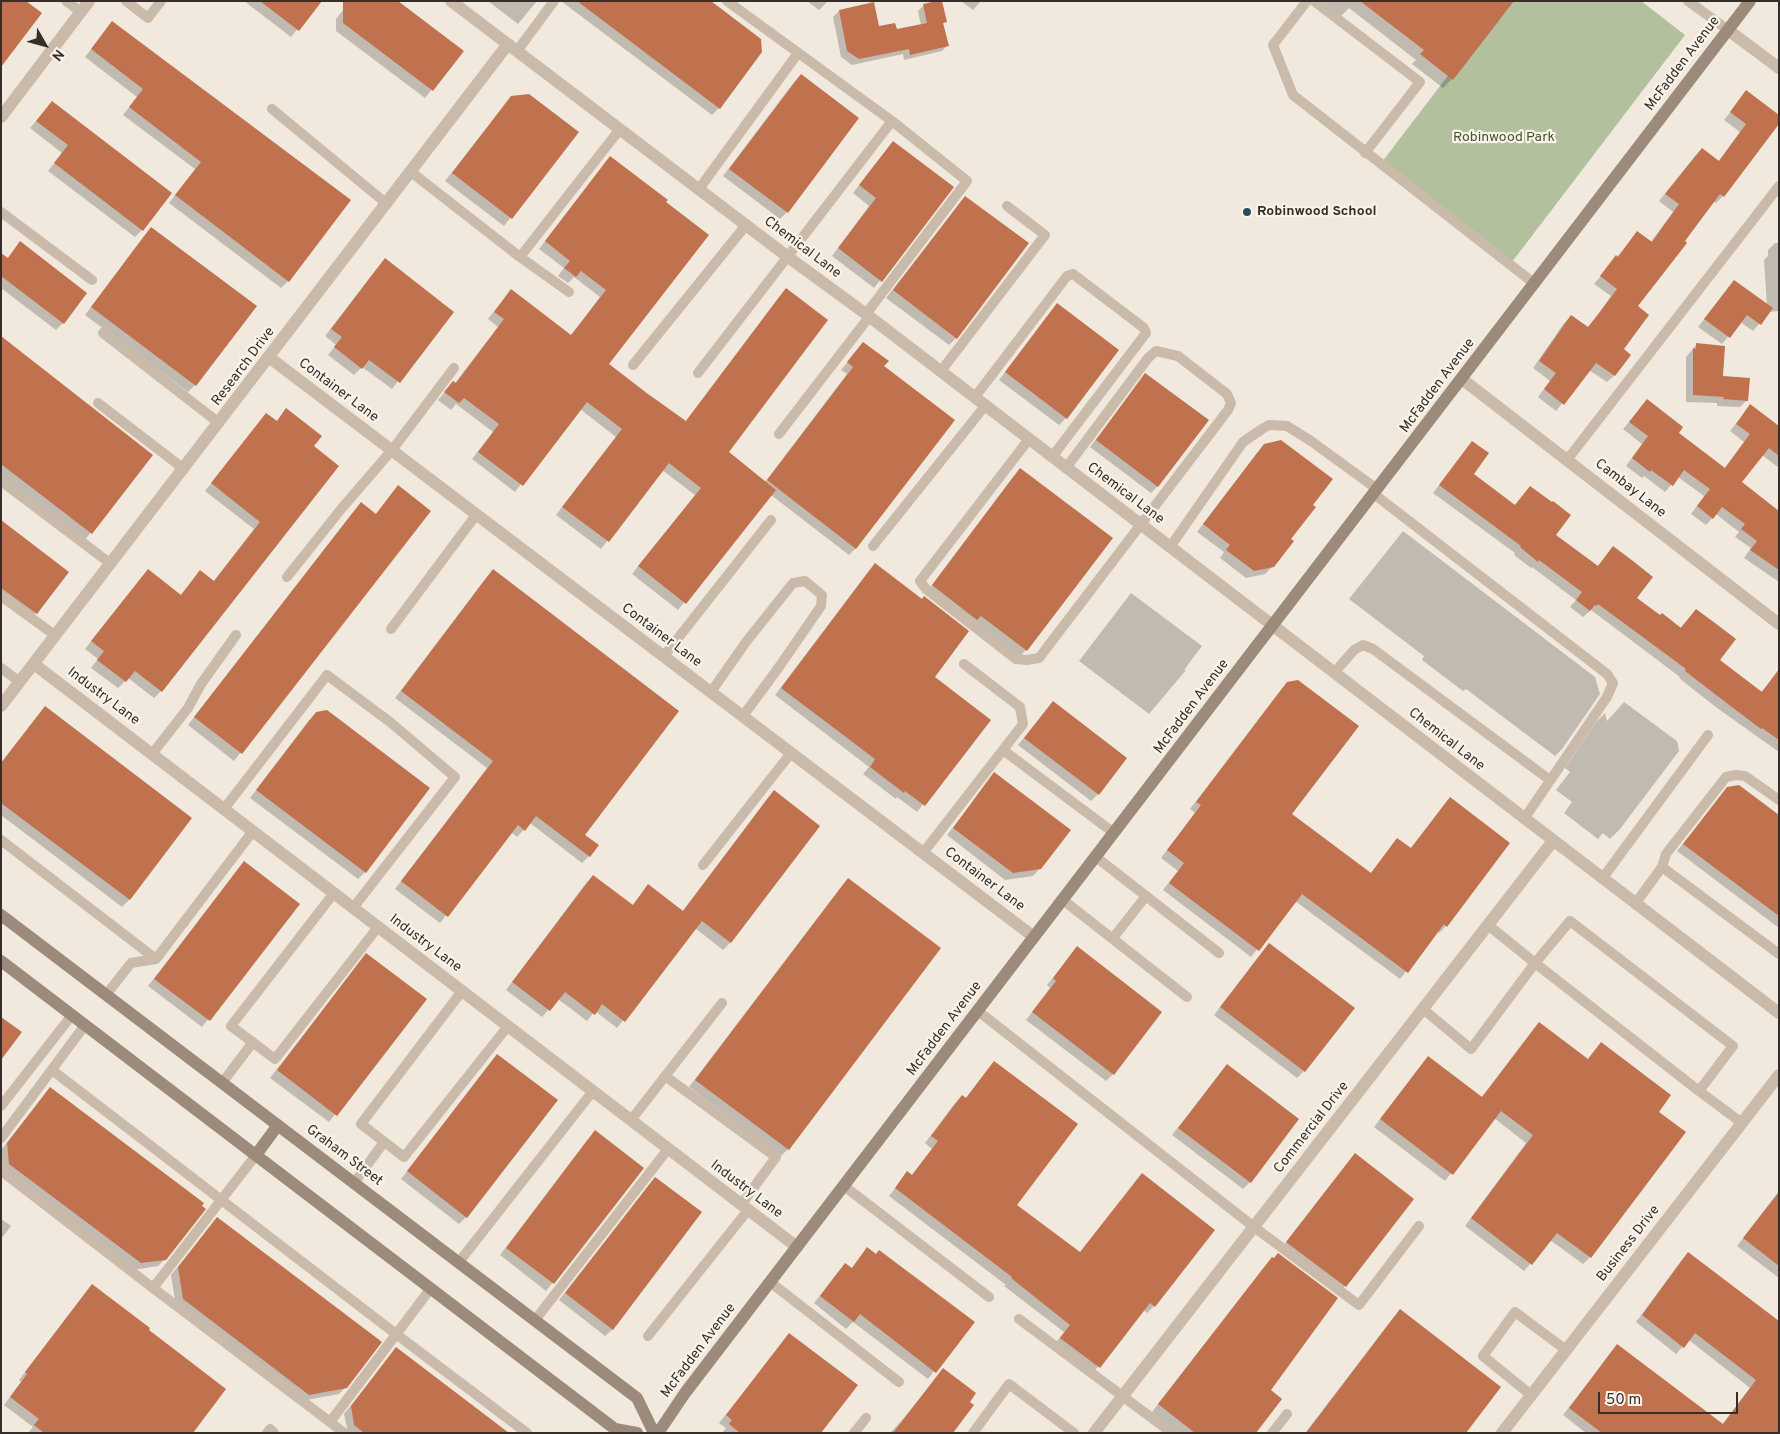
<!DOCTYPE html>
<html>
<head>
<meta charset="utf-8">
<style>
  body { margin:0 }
  #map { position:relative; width:1780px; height:1434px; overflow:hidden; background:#f1e9de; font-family:Overpass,sans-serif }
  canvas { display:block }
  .frame { position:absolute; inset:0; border:2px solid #372e29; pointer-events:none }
  .north { position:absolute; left:20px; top:20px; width:50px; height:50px; -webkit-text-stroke:4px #f9f3ea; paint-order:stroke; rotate:128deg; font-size:14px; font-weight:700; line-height:20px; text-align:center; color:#372e29 }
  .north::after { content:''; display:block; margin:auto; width:18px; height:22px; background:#372e29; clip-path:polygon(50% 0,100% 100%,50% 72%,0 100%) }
  .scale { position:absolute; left:1598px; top:1392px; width:140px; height:22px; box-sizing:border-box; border:2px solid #372e29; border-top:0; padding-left:6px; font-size:15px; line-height:18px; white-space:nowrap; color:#372e29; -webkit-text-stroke:4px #f9f3ea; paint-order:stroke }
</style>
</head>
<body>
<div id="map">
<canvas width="1780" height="1434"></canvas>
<div class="frame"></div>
<div class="north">N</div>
<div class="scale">50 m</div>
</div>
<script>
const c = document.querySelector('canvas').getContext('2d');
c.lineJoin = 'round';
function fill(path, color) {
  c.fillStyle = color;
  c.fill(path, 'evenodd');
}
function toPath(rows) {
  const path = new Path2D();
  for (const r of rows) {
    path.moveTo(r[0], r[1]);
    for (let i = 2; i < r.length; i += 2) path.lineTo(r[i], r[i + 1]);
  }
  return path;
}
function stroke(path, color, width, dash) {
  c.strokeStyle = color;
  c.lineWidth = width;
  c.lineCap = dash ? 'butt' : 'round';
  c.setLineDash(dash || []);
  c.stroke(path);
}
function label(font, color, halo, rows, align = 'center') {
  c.font = font + ' Overpass,sans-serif';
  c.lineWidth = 4.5;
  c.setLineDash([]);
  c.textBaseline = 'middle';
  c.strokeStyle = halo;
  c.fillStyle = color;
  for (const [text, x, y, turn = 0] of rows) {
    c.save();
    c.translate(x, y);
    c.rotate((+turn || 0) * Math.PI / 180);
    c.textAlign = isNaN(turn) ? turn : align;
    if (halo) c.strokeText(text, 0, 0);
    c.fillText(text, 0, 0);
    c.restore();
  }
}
fill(toPath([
  [1505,1,1641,1,1685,35,1512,262,1382,162]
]), '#b2c09e');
fill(toPath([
  [244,1,320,1,291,37],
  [350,1,462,51,425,98,336,31,336,19],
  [488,1,537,1,518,24],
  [561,1,709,1,719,108,712,115],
  [807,1,828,1,819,10],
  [961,1,981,1,973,10],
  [1320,1,1513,1,1452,79,1443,88,1412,64,1416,60,1349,8,1340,17],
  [924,5,945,21,943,24,948,45,942,51,904,60,903,54,852,65,841,57,833,17,839,11,878,28,896,31,921,25,918,11],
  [112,23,288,281,281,288,169,203,195,169,123,115,137,97,85,57],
  [801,75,787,212,780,219,723,176,794,82],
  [1746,92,1779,122,1723,196,1716,203,1713,201,1636,306,1622,349,1629,355,1614,376,1607,382,1589,370,1556,411,1538,397,1550,381,1533,368,1564,323,1571,316,1587,328,1593,321,1611,296,1594,284,1637,233,1650,243,1673,212,1659,201,1695,156,1702,149,1718,162,1740,132,1724,120],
  [511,97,577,132,504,226,445,181],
  [52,103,142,230,135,237,48,171,62,153,30,128],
  [893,142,952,188,874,288,832,256,869,206,853,193],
  [610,158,607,365,685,422,779,297,786,290,727,452,765,482,847,374,841,370,857,350,883,367,856,548,849,555,771,495,678,610,632,574,695,495,662,470,601,549,556,515,616,437,580,409,515,492,472,459,493,432,456,404,451,410,438,400,453,382,455,383,498,327,488,319,511,290,571,336,600,297,574,277,568,283,558,276,564,268,539,249],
  [965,197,956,338,949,345,886,298],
  [151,229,195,385,188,392,85,315,144,236],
  [20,243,63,323,56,330,1,288,1,254,7,259],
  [1775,243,1779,243,1779,311,1769,312,1753,331,1740,322,1722,344,1698,327,1734,282,1767,305,1764,260,1768,256,1768,250],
  [378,267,452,312,392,389,362,367,354,375,328,355,336,345,325,336],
  [1057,304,1066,418,1059,425,999,380],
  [1,337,152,455,84,541,1,477],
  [1696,345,1722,377,1747,400,1740,407,1717,406,1717,403,1686,402,1686,357],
  [1146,375,1158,486,1151,493,1090,447,1139,382],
  [1647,401,1677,433,1724,469,1744,442,1730,431,1750,406,1779,427,1779,468,1762,455,1741,482,1779,513,1779,582,1744,558,1751,548,1735,537,1739,532,1716,514,1706,525,1691,514,1704,496,1678,477,1665,492,1644,476,1642,478,1626,466,1642,444,1623,429],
  [286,410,312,446,337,466,161,691,154,698,128,678,118,688,91,668,98,659,85,649,148,570,180,596,194,579,213,582,254,529,205,491,266,414,276,422],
  [1472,442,1472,474,1514,506,1530,487,1554,536,1597,567,1613,548,1635,598,1660,617,1680,628,1696,610,1718,660,1761,692,1777,674,1779,675,1779,752,1717,708,1679,678,1680,677,1591,610,1583,617,1570,607,1576,600,1532,567,1531,568,1514,555,1515,553,1433,493],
  [1265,445,1312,505,1273,566,1265,574,1246,578,1220,558,1224,552,1197,532,1257,453],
  [1020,470,1026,650,1019,657,926,593,1013,477],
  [398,487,429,511,234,761,188,725,354,511,361,504,375,515],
  [1,522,36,613,29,620,1,599],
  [1403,531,1595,677,1600,694,1562,749,1555,756,1466,689,1463,691,1422,660,1424,656,1349,599],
  [875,565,933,677,989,720,917,812,897,797,896,799,863,774,869,767,775,695,868,572],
  [493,571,583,835,589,856,582,863,530,823,517,837,511,832,440,923,395,889,487,768,395,698,486,578],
  [1131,593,1202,646,1184,670,1186,670,1149,714,1079,661],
  [1287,683,1291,814,1370,874,1397,840,1410,849,1450,799,1446,926,1439,933,1437,931,1400,979,1295,901,1251,957,1163,890,1178,871,1161,858,1195,813,1190,809,1280,691],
  [1053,702,1098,794,1091,801,1018,745],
  [1624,702,1677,741,1679,751,1620,829,1610,839,1603,833,1598,839,1564,813,1572,802,1556,790,1570,772,1565,768,1596,722,1605,713,1607,721],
  [45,708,190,818,129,900,122,907,1,815,1,763],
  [317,713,365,872,358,879,250,798,309,720],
  [994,774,1040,868,1033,876,1005,880,947,835],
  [1728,788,1779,817,1779,928,1677,851],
  [774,792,819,826,730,943,723,950,695,928,617,1028,595,1011,587,1021,558,999,542,1017,506,990,586,883,593,876,632,906,648,886,682,912,767,799],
  [244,863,298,904,202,1027,148,986],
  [848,880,939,948,788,1149,781,1156,689,1087,841,887],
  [1270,944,1304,1071,1297,1078,1214,1015],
  [1077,948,1113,1074,1106,1081,1026,1020,1050,988,1047,985],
  [360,962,425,999,329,1122,270,1078],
  [1539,1024,1587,1060,1601,1044,1657,1112,1685,1132,1590,1257,1583,1264,1550,1240,1524,1271,1465,1226,1526,1143,1494,1118,1445,1181,1374,1127,1428,1058,1481,1098],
  [497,1055,466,1217,459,1224,401,1179],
  [994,1062,1015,1205,1080,1253,1142,1175,1213,1230,1154,1306,1147,1313,1143,1310,1092,1374,1054,1345,1064,1332,1004,1286,1006,1285,889,1196,907,1173,911,1176,932,1149,925,1143,955,1103,962,1096,965,1099],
  [1227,1066,1250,1182,1243,1189,1172,1135],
  [50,1088,200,1206,165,1259,158,1266,133,1270,3,1171,1,1150],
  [588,1139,642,1169,546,1291,500,1255],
  [1355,1155,1345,1286,1338,1293,1280,1250],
  [655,1178,700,1212,612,1330,605,1336,559,1300],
  [1779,1191,1779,1278,1737,1246],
  [1,1219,11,1226,1,1239],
  [217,1219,346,1387,339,1394,301,1401,176,1306,171,1275],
  [867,1249,973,1322,928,1379,853,1322,846,1329,814,1303,838,1272,845,1265,851,1269],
  [1688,1254,1779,1322,1779,1433,1586,1433,1563,1415,1617,1346,1722,1425,1750,1388,1689,1340,1676,1354,1636,1322,1681,1261],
  [1265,1266,1269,1390,1255,1433,1179,1433,1152,1412],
  [92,1285,147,1331,192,1433,28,1433,33,1427,4,1405,21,1382,19,1380],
  [1400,1311,1464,1433,1305,1433,1393,1318],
  [790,1334,819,1433,724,1433,723,1432,726,1428,719,1423],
  [396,1349,507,1433,348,1433,344,1414],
  [943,1370,952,1433,890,1433,902,1420]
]), '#0003');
fill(toPath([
  [1,1,26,1,42,13,1,67],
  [260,1,322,1,299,31],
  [343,1,398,1,464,51,433,91,343,23],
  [577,1,711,1,761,39,762,52,720,109],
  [937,1,942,1,947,22,943,23,949,46,910,55,909,49,859,59,847,51,839,10,874,2,879,26,895,23,897,29,927,23,923,4],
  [1360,1,1514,1,1453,80,1420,54,1424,50],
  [112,21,351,200,289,282,175,195,201,162,129,107,143,89,91,49],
  [801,74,859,118,788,213,729,169],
  [1746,90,1779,115,1779,124,1724,197,1720,194,1685,241,1687,243,1638,306,1649,315,1624,349,1631,355,1615,376,1596,363,1564,405,1544,389,1556,373,1539,361,1571,315,1588,327,1600,312,1617,289,1600,276,1616,255,1618,257,1637,231,1652,242,1679,204,1665,194,1702,148,1719,161,1746,124,1730,112],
  [529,94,579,132,512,219,452,173,511,96],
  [52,101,172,193,143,231,54,163,68,145,36,121],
  [893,141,954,187,882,282,838,248,876,198,859,185],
  [610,156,668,200,666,202,709,235,609,364,648,394,686,421,786,288,828,320,729,452,776,490,686,604,638,566,701,488,669,463,609,542,562,507,622,429,587,402,523,486,478,452,499,424,464,398,459,403,444,392,453,381,456,383,504,319,494,312,511,289,571,335,606,290,581,271,576,277,564,268,570,261,545,241],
  [965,196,1029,243,957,339,893,290],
  [151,227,257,306,196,386,91,307],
  [20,241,87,293,64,324,1,276,1,253,8,258],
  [385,258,454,312,400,383,369,360,362,369,334,347,342,337,331,329],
  [1734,280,1773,308,1761,325,1747,315,1730,338,1704,319],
  [1057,303,1119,350,1067,419,1005,372],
  [1,336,153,455,92,534,1,464],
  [863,342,889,361,884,366,955,420,856,549,767,480,853,367,847,362],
  [1696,343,1725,346,1723,376,1750,378,1748,401,1723,399,1724,397,1693,395,1693,348,1696,349],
  [1145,373,1209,420,1158,487,1096,440],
  [1647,399,1683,427,1679,433,1725,468,1750,434,1736,424,1750,404,1779,426,1779,456,1769,448,1742,482,1779,511,1779,570,1750,550,1757,541,1741,529,1745,524,1722,507,1713,519,1697,506,1710,489,1684,470,1673,486,1651,470,1650,472,1632,458,1648,436,1629,422],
  [286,408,322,436,314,446,339,466,162,692,135,671,126,682,97,660,104,651,91,641,148,569,181,595,200,570,214,581,260,522,211,483,266,413,277,421],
  [1281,440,1333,479,1313,505,1316,507,1291,539,1294,541,1274,567,1254,571,1226,550,1230,545,1203,524,1264,444],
  [1472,441,1489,453,1474,474,1515,505,1530,486,1552,502,1553,501,1571,515,1556,535,1598,566,1613,546,1633,561,1653,577,1637,598,1660,615,1662,613,1681,628,1696,609,1719,626,1736,639,1720,660,1762,692,1779,669,1779,740,1762,728,1761,729,1724,701,1685,671,1686,669,1598,604,1597,606,1595,605,1590,611,1576,600,1582,592,1539,560,1538,562,1520,547,1521,546,1439,485],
  [1020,468,1113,538,1027,651,981,616,977,620,932,585],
  [398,485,431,511,242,754,194,717,361,502,376,514],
  [1,520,69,572,37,614,1,588],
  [875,563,922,599,924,596,969,631,935,677,991,720,925,806,905,791,904,793,870,767,875,759,781,688],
  [493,569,679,711,585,835,599,845,590,857,536,816,525,831,518,825,448,917,401,881,493,761,401,691],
  [1298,680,1359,726,1292,814,1371,873,1397,838,1411,848,1450,797,1510,843,1447,927,1444,924,1408,973,1302,894,1259,951,1169,883,1184,863,1167,850,1201,805,1196,802,1287,682],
  [1053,701,1127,758,1099,795,1024,738],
  [45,706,192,818,130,900,1,803,1,763],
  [327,710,430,788,366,873,256,790,316,712],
  [994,772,1071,830,1041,869,1013,873,953,828],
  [1739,785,1779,815,1779,916,1683,844,1727,787],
  [774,790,820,826,731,943,702,921,625,1022,602,1004,595,1015,565,992,550,1011,512,982,593,875,633,905,648,884,683,911],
  [244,861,300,904,210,1021,154,979],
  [848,878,941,948,789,1150,695,1080],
  [1269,943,1355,1008,1305,1072,1220,1007],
  [1077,946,1162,1012,1114,1075,1032,1012,1056,981,1053,978],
  [366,953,427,999,337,1116,277,1070],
  [1,1017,22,1032,1,1060],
  [1539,1022,1588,1059,1601,1042,1671,1095,1659,1112,1686,1132,1591,1258,1557,1233,1532,1265,1471,1218,1533,1135,1501,1111,1453,1175,1380,1119,1428,1056,1482,1097],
  [497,1054,558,1100,467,1218,407,1171],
  [994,1061,1078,1124,1017,1205,1080,1252,1142,1173,1215,1230,1155,1307,1150,1303,1100,1368,1060,1338,1070,1325,1011,1278,1012,1277,895,1188,907,1171,912,1175,938,1141,931,1136,962,1095,966,1098],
  [1227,1064,1299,1119,1251,1183,1178,1128],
  [50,1087,204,1203,202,1206,206,1209,166,1260,141,1263,9,1164,7,1143],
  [595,1130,644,1168,554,1284,506,1248],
  [1355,1153,1414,1199,1346,1287,1286,1242],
  [655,1177,702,1212,613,1330,565,1293],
  [1779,1192,1779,1266,1743,1238],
  [217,1217,382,1342,347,1388,309,1395,183,1299,178,1267],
  [867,1247,876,1254,879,1250,975,1322,936,1373,860,1314,854,1322,820,1296,845,1263,852,1268],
  [1688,1252,1779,1321,1779,1433,1602,1433,1569,1408,1617,1344,1723,1424,1756,1380,1695,1333,1684,1348,1642,1315],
  [1278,1253,1338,1298,1271,1390,1282,1399,1256,1433,1195,1433,1158,1404,1272,1257,1274,1258],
  [92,1284,150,1328,149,1330,226,1389,193,1433,44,1433,34,1425,39,1419,10,1397,27,1374,25,1372],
  [1400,1309,1501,1387,1466,1433,1306,1433],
  [789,1333,858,1385,821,1433,740,1433,729,1424,732,1420,726,1415],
  [396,1347,509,1433,364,1433,354,1425,351,1406],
  [943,1368,976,1393,970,1402,974,1405,953,1433,893,1433]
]), '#c0714d');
stroke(toPath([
  [66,1,81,12],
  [126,1,148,18,161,1],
  [727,1,892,121,967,181,866,314],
  [1307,1,1273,45,1293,95,1535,284],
  [1314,1,1420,82,1365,153],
  [1688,1,1728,30],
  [517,51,554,1],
  [272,109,387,204],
  [411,172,520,257,620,129],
  [699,189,798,53],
  [1,212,92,280],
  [520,257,569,292],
  [103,333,219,423],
  [633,365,746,225],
  [941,371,1045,235,1007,206],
  [698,373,892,121],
  [975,397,1067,276,1073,274,1144,328,1146,333,1052,457],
  [98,403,184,469],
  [779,434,869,317],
  [1029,439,920,581,926,589,1016,659,1027,660,1039,658,1228,410,1231,403,1227,394,1178,356,1156,351,1148,358,1066,468],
  [1567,460,1779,186],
  [1,481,111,564],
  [1374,494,1607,674,1613,683,1607,697,1524,819],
  [873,546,985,406],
  [1170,547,1243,442,1262,429,1269,425,1287,426,1311,441,1377,489],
  [287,577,342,508,392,450,454,368],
  [1,596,56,636],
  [391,629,476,515],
  [664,656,771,520],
  [1,668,20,682],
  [1334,673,1354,650,1363,645,1373,649,1550,780],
  [711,692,746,642,793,583,805,581,822,595,821,606,779,667,743,716],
  [1003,750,1114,833],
  [152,754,188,708,201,684,236,635],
  [224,809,327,675,390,722,455,777,353,908],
  [1,840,156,959],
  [923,853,1023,724,1020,707,964,664],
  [1096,857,1219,953],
  [703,865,791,753],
  [1662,867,1666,854,1726,777,1736,775,1745,776,1779,800],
  [1602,879,1708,735],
  [334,893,231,1026,275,1059,378,927],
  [1063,900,1187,997],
  [1635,904,1662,867,1779,954],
  [1570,921,1733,1046,1699,1091,1535,963,1570,921],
  [1113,938,1146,896],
  [462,991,361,1124,404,1157,508,1026],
  [106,995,131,963,156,959,253,831],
  [1423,1009,1471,1049,1535,963,1488,925],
  [978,1011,1254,1227,1359,1305,1419,1226],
  [52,1070,396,1334,527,1433],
  [665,1076,776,1157,741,1205],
  [222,1083,253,1042],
  [1699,1091,1742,1123],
  [1,1106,72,1015],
  [631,1120,722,1003],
  [1,1138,85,1025],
  [256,1155,153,1288,330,1422],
  [1,1164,4,1173,153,1288],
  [354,1183,384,1142],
  [844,1186,989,1297],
  [459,1262,593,1091],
  [770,1282,899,1382],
  [1019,1319,1172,1433],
  [535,1320,668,1149],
  [648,1336,748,1210],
  [1531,1395,1483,1356,1515,1312,1566,1350],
  [267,1433,270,1429,274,1433],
  [344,1433,330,1422,431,1288],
  [854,1433,866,1418],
  [973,1433,1009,1384,1074,1433],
  [1272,1433,1287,1414]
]), '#c9baaa', 10);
stroke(toPath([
  [451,1,788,257,866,314,1779,1013],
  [1728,30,1779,68],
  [1,117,89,1],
  [270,358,1034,937],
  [1462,379,1779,624],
  [34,664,797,1247],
  [1,706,508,44],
  [1094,1433,1553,841],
  [1502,1433,1779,1075]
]), '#c9baaa', 12);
stroke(toPath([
  [1,915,637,1398,654,1433],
  [1,961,615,1429,637,1433],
  [256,1155,278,1125],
  [658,1433,685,1393,1750,1]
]), '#9c8a7b', 12);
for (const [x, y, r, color] of [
  [1247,212,5,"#214f56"]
]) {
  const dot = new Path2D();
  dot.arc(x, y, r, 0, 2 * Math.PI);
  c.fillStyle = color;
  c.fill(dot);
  stroke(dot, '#f9f3ea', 2);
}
label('14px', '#372e29', '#f9f3ea', [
  ["McFadden Avenue",1683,64,-53],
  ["Chemical Lane",802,248,37],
  ["Research Drive",244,367,-53],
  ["McFadden Avenue",1438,386,-53],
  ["Container Lane",338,391,37],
  ["Cambay Lane",1630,489,38],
  ["Chemical Lane",1125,494,37],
  ["Container Lane",661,636,37],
  ["Industry Lane",103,697,37],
  ["McFadden Avenue",1192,707,-53],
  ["Chemical Lane",1446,740,38],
  ["Container Lane",984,880,37],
  ["Industry Lane",425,944,37],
  ["McFadden Avenue",945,1029,-53],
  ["Commercial Drive",1312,1128,-52],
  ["Graham Street",344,1156,37],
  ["Industry Lane",746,1190,37],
  ["Business Drive",1629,1244,-52],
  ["McFadden Avenue",699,1351,-53]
]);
label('14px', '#43542e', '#f9f3ea', [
  ["Robinwood Park",1504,138]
]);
label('bold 14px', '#372e29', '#f9f3ea', [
  ["Robinwood School",1257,212]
], 'left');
</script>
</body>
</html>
